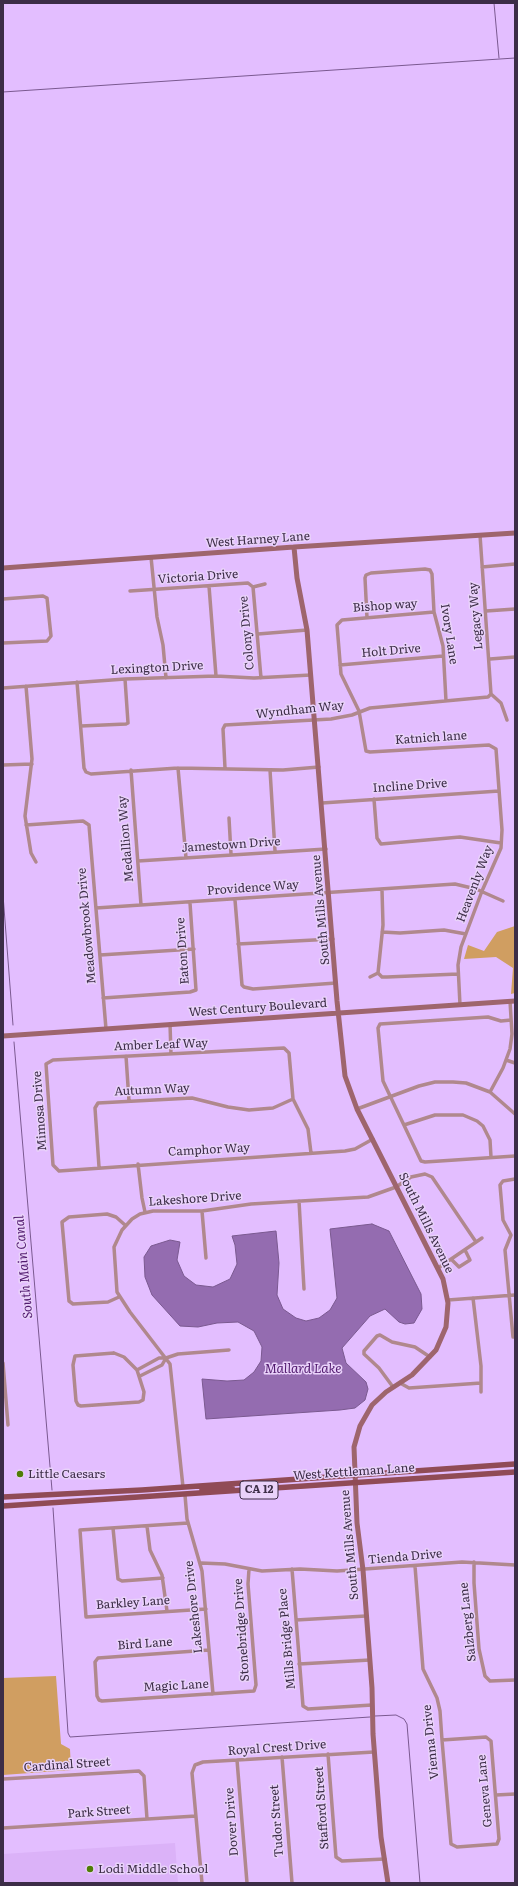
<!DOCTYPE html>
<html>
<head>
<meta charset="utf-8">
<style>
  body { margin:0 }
  #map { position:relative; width:518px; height:1886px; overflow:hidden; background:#e3beff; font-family:Literata,serif }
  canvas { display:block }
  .frame { position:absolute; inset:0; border:4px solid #3c2d47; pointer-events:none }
</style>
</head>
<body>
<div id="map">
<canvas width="518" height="1886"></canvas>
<div class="frame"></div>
</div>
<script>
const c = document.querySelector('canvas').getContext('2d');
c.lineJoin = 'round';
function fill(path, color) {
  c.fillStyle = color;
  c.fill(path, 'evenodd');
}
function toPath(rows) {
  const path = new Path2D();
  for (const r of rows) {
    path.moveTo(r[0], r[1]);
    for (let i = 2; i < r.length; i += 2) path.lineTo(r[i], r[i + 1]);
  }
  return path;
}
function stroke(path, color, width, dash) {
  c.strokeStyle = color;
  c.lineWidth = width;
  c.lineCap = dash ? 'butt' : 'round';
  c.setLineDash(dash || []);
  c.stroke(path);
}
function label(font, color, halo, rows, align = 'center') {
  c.font = font + ' Literata,serif';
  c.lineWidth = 3;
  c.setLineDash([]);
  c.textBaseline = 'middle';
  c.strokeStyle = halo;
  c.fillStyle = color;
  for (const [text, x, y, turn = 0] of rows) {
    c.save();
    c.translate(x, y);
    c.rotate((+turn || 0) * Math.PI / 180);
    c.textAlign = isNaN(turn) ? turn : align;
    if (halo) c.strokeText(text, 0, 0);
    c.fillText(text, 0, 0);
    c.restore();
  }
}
fill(toPath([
  [175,1843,178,1883,3,1883,3,1854]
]), '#dbb2f8');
fill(toPath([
  [515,926,515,993,511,994,513,968,496,957,464,959,468,945,484,951,497,932],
  [56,1676,61,1744,70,1749,71,1770,3,1775,3,1678]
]), '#d09e61');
const water = toPath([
  [372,1224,389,1231,421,1294,422,1309,414,1323,405,1324,399,1322,385,1309,370,1316,342,1348,346,1363,366,1382,368,1389,365,1400,355,1408,340,1410,206,1419,202,1379,227,1381,244,1380,254,1372,261,1361,262,1347,254,1331,238,1322,217,1323,198,1327,180,1326,152,1295,145,1277,144,1257,151,1246,170,1240,180,1242,177,1260,184,1276,196,1285,213,1287,230,1279,237,1264,235,1245,232,1236,276,1231,279,1263,277,1295,283,1309,296,1318,306,1321,319,1318,330,1310,337,1298,330,1229,372,1224]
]);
fill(water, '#946cb0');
stroke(water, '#7a5990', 1);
stroke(toPath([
  [494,3,499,58],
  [3,92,515,58],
  [3,895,13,1025],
  [14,1042,52,1490],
  [53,1508,68,1733,70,1737,370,1717],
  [375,1716,396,1715,404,1719,407,1724,420,1883]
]), '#7a5990', 1);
stroke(toPath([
  [480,535,491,694],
  [151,557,157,617,163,645,166,678],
  [482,567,515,564],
  [209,586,216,676],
  [253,587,261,678],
  [130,591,248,583,253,587,265,584],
  [3,599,43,596,47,598,51,636,47,641,3,643],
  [486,611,515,609],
  [434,612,342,620,337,625,341,674,359,711,366,751,370,752,489,745,496,749,502,830,501,848,482,891,461,947,458,965,460,1005],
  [367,618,365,578,366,575,371,573,425,569,430,570,432,574,434,612,443,646,446,701],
  [258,634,307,630],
  [490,659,515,657],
  [340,665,443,656],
  [77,682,84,768,86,772,91,774,178,768,283,770,319,767],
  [26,686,32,759,25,816,31,853,36,862],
  [3,688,125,679,216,676,254,678,311,675],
  [491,694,501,703,507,720],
  [81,726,126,724,128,723,125,679],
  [3,765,32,764],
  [178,768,186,858],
  [225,768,223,729,225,725,331,719,352,715,370,708,488,697,491,694],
  [131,770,141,905],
  [270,770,275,851],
  [374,799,377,838,381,844,460,837,501,843],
  [322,803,499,791],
  [229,818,231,854],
  [26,825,83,821,89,825,106,1029],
  [138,861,326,849],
  [235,900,242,985,244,987,253,989,336,983],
  [96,908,455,884,476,889,503,901],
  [382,932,400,933,444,930,466,934],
  [238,944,333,939],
  [100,955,194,949],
  [378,973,383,925,382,890],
  [378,973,382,977,387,977,458,974],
  [370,977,378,973],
  [103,998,190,992,196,990,190,903],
  [511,1020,501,1021,488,1017,380,1024,378,1028,383,1081,421,1161,425,1162,515,1156],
  [170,1024,171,1054],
  [126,1056,129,1101],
  [506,1060,515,1063],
  [490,1092,503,1068,510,1049,512,1034,510,1001],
  [357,1109,419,1086,435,1082,453,1082,466,1083,490,1092,515,1114],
  [404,1125,435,1115,463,1115,477,1121,483,1126,490,1140,491,1157],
  [311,1153,308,1129,293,1099,289,1053,284,1048,53,1060,46,1064,53,1165,59,1171,345,1151,355,1149,373,1139],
  [138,1164,142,1198,145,1212],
  [99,1167,95,1108,98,1103,192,1098,228,1107,249,1110,273,1108,293,1099],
  [515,1179,503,1181,500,1185,503,1220,511,1235,505,1250,513,1337,515,1337],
  [299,1201,304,1289],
  [202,1211,206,1258],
  [452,1260,459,1267,470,1260,465,1250],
  [438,1268,482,1238],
  [119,1297,108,1302,73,1304,69,1301,62,1222,69,1217,107,1214,116,1217,125,1225],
  [473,1298,481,1366,481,1392],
  [448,1300,515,1295],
  [114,1353,124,1357,137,1370,144,1392,143,1400,139,1402,81,1406,78,1405,76,1401,73,1365,75,1356,114,1353],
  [3,1363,8,1425],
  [137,1370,159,1358,166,1358,178,1354,229,1350],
  [140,1376,162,1365,166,1358],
  [400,1383,409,1388,481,1383],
  [393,1387,379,1368,364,1354,364,1351,377,1336,380,1335,392,1342,415,1347,430,1357],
  [183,1487,170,1364,130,1312,117,1292,114,1247,122,1230,132,1219,140,1214,153,1211,202,1211,251,1204,368,1197,396,1187,411,1177,425,1174,432,1177,476,1242],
  [185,1495,187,1519,202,1571,213,1694],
  [188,1523,80,1530,86,1617,206,1609],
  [147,1526,150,1550,162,1575,167,1611],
  [113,1528,118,1579,122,1581,163,1578],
  [474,1562,474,1583,479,1649,485,1676,490,1681,515,1680],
  [201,1563,225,1564,262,1571,300,1569,337,1571,462,1562,515,1565],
  [415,1566,423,1669,437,1698,440,1711,442,1740,451,1844,457,1847,497,1844,499,1839,491,1741,486,1737,442,1740],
  [292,1569,303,1706,308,1709,372,1705],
  [296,1620,366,1616],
  [209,1650,98,1658,95,1662,97,1696,99,1700,102,1701,254,1691,256,1685,248,1584,249,1569],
  [299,1664,370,1660],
  [328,1754,336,1857,342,1861,385,1859],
  [282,1757,292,1883],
  [237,1760,247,1883],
  [3,1779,139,1771,144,1776,147,1819],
  [496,1795,515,1794],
  [3,1828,196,1816],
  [202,1883,192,1773,195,1765,203,1762,374,1752]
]), '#b0888d', 3.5);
stroke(toPath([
  [294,547,297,578,307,630,337,1001,345,1076,357,1109,443,1279,448,1303,446,1327,436,1350,412,1375,386,1392,372,1405,360,1426,354,1447,357,1523,363,1570,372,1688,373,1734,381,1837,388,1883],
  [3,568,294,547,515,533],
  [3,1036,515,1001]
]), '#9e656d', 5);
stroke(toPath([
  [202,1490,232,1487],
  [3,1497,142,1490,515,1464],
  [3,1506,515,1472]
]), '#904b56', 5.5);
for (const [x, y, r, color] of [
  [20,1474,4,"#4f7d05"],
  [90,1869,4,"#4f7d05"]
]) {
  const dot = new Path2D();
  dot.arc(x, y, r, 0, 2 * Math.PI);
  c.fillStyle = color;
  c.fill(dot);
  stroke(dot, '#e9d2fa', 1.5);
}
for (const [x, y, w] of [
  [259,1490,38]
]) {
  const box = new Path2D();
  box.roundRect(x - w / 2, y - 9, w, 18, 3);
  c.fillStyle = '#e9d2fa';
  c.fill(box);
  stroke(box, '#3c2d47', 1);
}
label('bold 11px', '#3c2d47', null, [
  ["CA 12",259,1490]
]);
label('12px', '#3c2d47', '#e9d2fa', [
  ["West Harney Lane",258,540,-4],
  ["Victoria Drive",198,577,-4],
  ["Bishop way",385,606,-4],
  ["Legacy Way",476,616,-95],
  ["Colony Drive",247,633,-95],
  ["Ivory Lane",449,634,81],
  ["Holt Drive",391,651,-5],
  ["Lexington Drive",157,668,-3],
  ["Wyndham Way",300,710,-6],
  ["Katnich lane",431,738,-4],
  ["Incline Drive",410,786,-4],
  ["Medallion Way",126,839,-95],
  ["Jamestown Drive",231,845,-4],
  ["Heavenly Way",475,884,-69],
  ["Providence Way",253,888,-4],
  ["South Mills Avenue",321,910,-95],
  ["Meadowbrook Drive",87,926,-95],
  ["Eaton Drive",183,951,-94],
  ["West Century Boulevard",258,1008,-4],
  ["Amber Leaf Way",161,1045,-2],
  ["Autumn Way",152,1090,-3],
  ["Mimosa Drive",40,1111,-94],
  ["Camphor Way",209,1150,-3],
  ["Lakeshore Drive",195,1199,-4],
  ["South Mills Avenue",426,1223,64],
  ["West Kettleman Lane",354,1472,-4],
  ["South Mills Avenue",350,1545,-95],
  ["Tienda Drive",405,1557,-5],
  ["Barkley Lane",133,1603,-4],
  ["Lakeshore Drive",194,1607,-96],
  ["Salzberg Lane",468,1622,-96],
  ["Stonebridge Drive",242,1630,-94],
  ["Mills Bridge Place",287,1639,-95],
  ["Bird Lane",145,1644,-4],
  ["Magic Lane",176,1686,-3],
  ["Vienna Drive",431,1742,-96],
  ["Royal Crest Drive",277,1748,-4],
  ["Cardinal Street",67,1765,-4],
  ["Geneva Lane",485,1791,-95],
  ["Stafford Street",322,1808,-94],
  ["Park Street",99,1812,-4],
  ["Tudor Street",277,1821,-94],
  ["Dover Drive",232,1822,-94]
]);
label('12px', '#3c2d47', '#e9d2fa', [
  ["Little Caesars",28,1474],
  ["Lodi Middle School",98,1869]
], 'left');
label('italic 13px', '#521b6f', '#e9d2fa', [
  ["South Main Canal",24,1267,-95],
  ["Mallard Lake",303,1369]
]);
</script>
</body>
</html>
